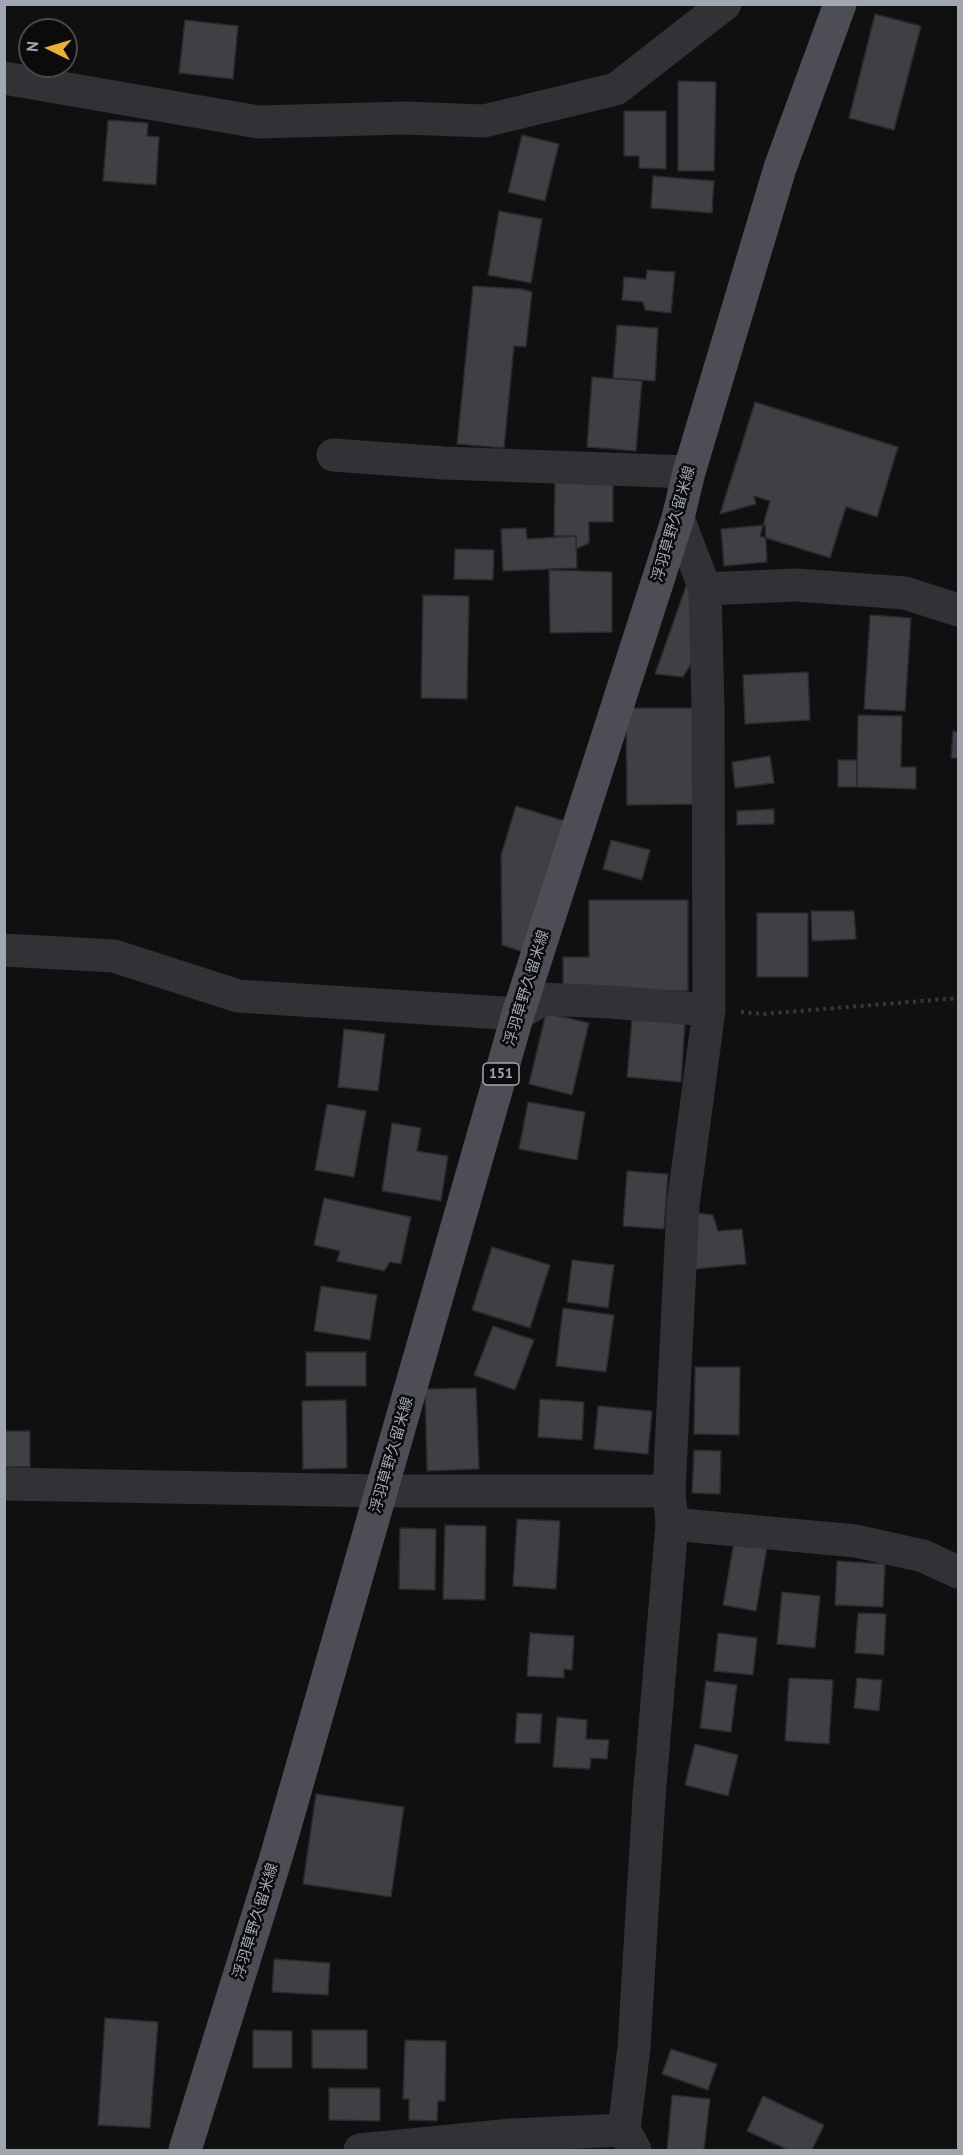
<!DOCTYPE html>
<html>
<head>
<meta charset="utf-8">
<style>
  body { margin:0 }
  #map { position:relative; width:963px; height:2155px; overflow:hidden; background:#101011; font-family:"PT Sans",sans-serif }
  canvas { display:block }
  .frame { position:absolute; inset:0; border:6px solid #a1a6b1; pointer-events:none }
  .north { position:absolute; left:18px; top:18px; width:60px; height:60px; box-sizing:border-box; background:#0b0b0c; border:2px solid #47494e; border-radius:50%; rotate:275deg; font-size:16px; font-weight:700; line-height:24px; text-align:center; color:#a1a6b1 }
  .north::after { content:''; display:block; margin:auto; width:21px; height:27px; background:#ebb02e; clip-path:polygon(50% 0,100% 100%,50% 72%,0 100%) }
</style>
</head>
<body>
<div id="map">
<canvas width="963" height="2155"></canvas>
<div class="frame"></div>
<div class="north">N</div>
</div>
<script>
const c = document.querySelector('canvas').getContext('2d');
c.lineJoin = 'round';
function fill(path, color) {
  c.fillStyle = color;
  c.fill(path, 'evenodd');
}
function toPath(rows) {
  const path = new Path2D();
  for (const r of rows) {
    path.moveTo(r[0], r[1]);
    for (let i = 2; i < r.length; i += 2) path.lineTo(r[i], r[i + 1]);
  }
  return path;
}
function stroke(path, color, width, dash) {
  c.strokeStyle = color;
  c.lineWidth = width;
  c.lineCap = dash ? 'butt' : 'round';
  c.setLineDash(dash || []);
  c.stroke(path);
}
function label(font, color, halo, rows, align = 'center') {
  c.font = font + ' "PT Sans","Noto Sans JP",sans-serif';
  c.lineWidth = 5;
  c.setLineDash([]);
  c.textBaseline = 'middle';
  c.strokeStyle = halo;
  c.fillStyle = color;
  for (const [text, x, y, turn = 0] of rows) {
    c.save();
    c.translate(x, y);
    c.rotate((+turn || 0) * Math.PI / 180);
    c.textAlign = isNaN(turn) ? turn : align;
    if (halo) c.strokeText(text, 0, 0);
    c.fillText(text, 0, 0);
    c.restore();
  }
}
const building = toPath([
  [875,14,921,26,894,130,849,118,875,14],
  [185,20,238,26,233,79,179,73,185,20],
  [678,81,716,82,714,171,678,171,678,81],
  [624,111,666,111,666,169,639,168,639,156,624,156,624,111],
  [108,120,148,123,147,136,159,137,156,185,103,181,108,120],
  [522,135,559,144,545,201,508,192,522,135],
  [653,176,714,181,712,213,651,208,653,176],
  [499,211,542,219,531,283,488,275,499,211],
  [647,270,675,272,671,313,645,310,643,302,622,300,624,277,646,279,647,270],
  [473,286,522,289,532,292,526,347,514,346,504,448,457,444,473,286],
  [617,325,658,328,655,381,613,378,617,325],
  [592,377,642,381,636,451,587,447,592,377],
  [755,402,898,447,877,517,846,507,830,558,760,536,770,501,754,496,756,504,720,514,755,402],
  [555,477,613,477,613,522,589,522,589,543,576,549,576,536,554,536,555,477],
  [765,525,767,562,724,566,721,529,765,525],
  [526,528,527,539,576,536,577,568,503,571,501,529,526,528],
  [455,549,494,550,493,580,454,579,455,549],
  [549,570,612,572,612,632,550,633,549,570],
  [690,575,696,656,683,677,655,674,690,575],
  [423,595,469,596,467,699,421,698,423,595],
  [870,615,911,618,905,711,864,709,870,615],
  [808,672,810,720,745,724,743,675,808,672],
  [626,708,708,708,709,804,627,805,626,708],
  [858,715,902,716,901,767,916,767,916,789,857,787,858,715],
  [953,731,958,732,958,758,951,758,953,731],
  [770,756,774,783,735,788,732,762,770,756],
  [838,760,857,760,857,787,838,787,838,760],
  [516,806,568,822,529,954,502,945,501,855,516,806],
  [774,809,774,824,737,825,737,811,774,809],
  [611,840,650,850,642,880,603,869,611,840],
  [589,900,688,900,688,991,563,991,563,957,589,957,589,900],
  [811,911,854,911,856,939,812,941,811,911],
  [757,913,808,913,808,977,757,977,757,913],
  [546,1013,589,1023,572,1095,529,1084,546,1013],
  [632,1018,685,1022,681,1082,627,1077,632,1018],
  [344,1029,385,1034,378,1091,338,1087,344,1029],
  [528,1102,585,1112,577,1160,519,1149,528,1102],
  [327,1104,366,1111,354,1177,315,1170,327,1104],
  [392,1123,421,1128,417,1151,448,1156,441,1201,382,1191,392,1123],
  [627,1171,668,1174,664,1229,623,1226,627,1171],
  [324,1198,411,1217,401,1264,390,1262,384,1271,337,1261,340,1251,314,1245,324,1198],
  [696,1213,713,1215,718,1231,742,1229,746,1264,695,1269,696,1213],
  [492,1247,550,1265,530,1328,472,1310,492,1247],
  [572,1260,614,1265,608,1308,567,1302,572,1260],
  [321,1286,377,1295,370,1340,314,1331,321,1286],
  [563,1308,614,1315,606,1372,556,1366,563,1308],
  [493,1326,534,1340,515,1390,474,1375,493,1326],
  [306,1352,366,1352,366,1386,306,1386,306,1352],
  [695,1367,740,1367,739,1435,694,1434,695,1367],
  [476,1388,479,1469,427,1471,425,1389,476,1388],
  [540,1399,584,1402,582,1440,538,1437,540,1399],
  [346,1400,347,1468,303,1469,302,1401,346,1400],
  [598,1406,652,1411,648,1454,594,1449,598,1406],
  [4,1431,30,1431,30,1467,4,1467,4,1431],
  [694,1450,721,1451,720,1494,692,1493,694,1450],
  [517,1519,560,1521,556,1589,513,1586,517,1519],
  [445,1525,486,1526,485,1600,443,1599,445,1525],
  [400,1528,436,1529,435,1590,399,1589,400,1528],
  [734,1542,767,1547,756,1611,723,1605,734,1542],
  [837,1561,885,1564,883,1607,835,1605,837,1561],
  [782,1592,820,1596,815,1648,777,1644,782,1592],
  [858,1613,886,1614,884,1655,855,1653,858,1613],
  [530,1633,574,1636,572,1670,564,1669,564,1678,527,1676,530,1633],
  [718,1633,757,1638,753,1675,714,1671,718,1633],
  [789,1678,833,1680,829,1744,785,1741,789,1678],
  [857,1678,882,1680,879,1711,854,1708,857,1678],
  [706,1681,737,1685,731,1732,700,1728,706,1681],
  [517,1713,542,1714,540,1743,515,1743,517,1713],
  [557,1717,587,1720,586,1739,609,1740,607,1759,591,1758,590,1769,553,1767,557,1717],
  [695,1744,738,1755,728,1796,685,1785,695,1744],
  [316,1794,404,1807,391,1897,303,1884,316,1794],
  [274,1959,330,1963,328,1995,272,1992,274,1959],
  [105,2018,158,2022,150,2128,98,2125,105,2018],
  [253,2030,292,2031,292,2068,253,2068,253,2030],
  [312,2030,367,2030,367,2069,312,2068,312,2030],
  [405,2040,446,2041,445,2101,438,2101,437,2121,409,2120,409,2099,403,2099,405,2040],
  [671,2049,717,2064,708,2090,662,2074,671,2049],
  [329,2088,380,2088,380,2121,329,2120,329,2088],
  [672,2095,710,2099,704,2150,667,2150,672,2095],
  [763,2096,824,2125,812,2150,788,2150,747,2131,763,2096]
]);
fill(building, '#3f4044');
stroke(building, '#2a2a2d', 1.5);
stroke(toPath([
  [741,1012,763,1014,958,998]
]), '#37383d', 4, [3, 4.5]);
stroke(toPath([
  [4,78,258,122,405,118,484,121,616,89,725,4],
  [333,455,444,463,689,472],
  [705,589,796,585,905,593,958,610],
  [4,950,114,956,238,996,518,1014,544,999,610,1002,709,1010],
  [4,1484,382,1491,669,1491],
  [672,1524,856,1541,923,1556,958,1572],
  [360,2150,511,2135,624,2130],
  [635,2150,624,2130,634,2047,649,1797,672,1524,669,1491,683,1205,709,1010,708,708,705,589,678,518]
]), '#313136', 33);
stroke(toPath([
  [185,2150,277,1854,518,1014,678,518,689,472,780,168,840,4]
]), '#4d4e55', 33);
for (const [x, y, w] of [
  [501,1074,36]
]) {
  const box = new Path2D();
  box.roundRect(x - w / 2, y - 11, w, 22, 4.5);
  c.fillStyle = '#0b0b0c';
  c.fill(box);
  stroke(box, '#a1a6b1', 1.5);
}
label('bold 14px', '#a1a6b1', null, [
  ["151",501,1074]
]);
label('15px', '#a1a6b1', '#0b0b0c', [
  ["浮羽草野久留米線",674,524,-74],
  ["浮羽草野久留米線",527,988,-73],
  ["浮羽草野久留米線",392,1455,-74],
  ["浮羽草野久留米線",256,1921,-73]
]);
</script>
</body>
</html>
